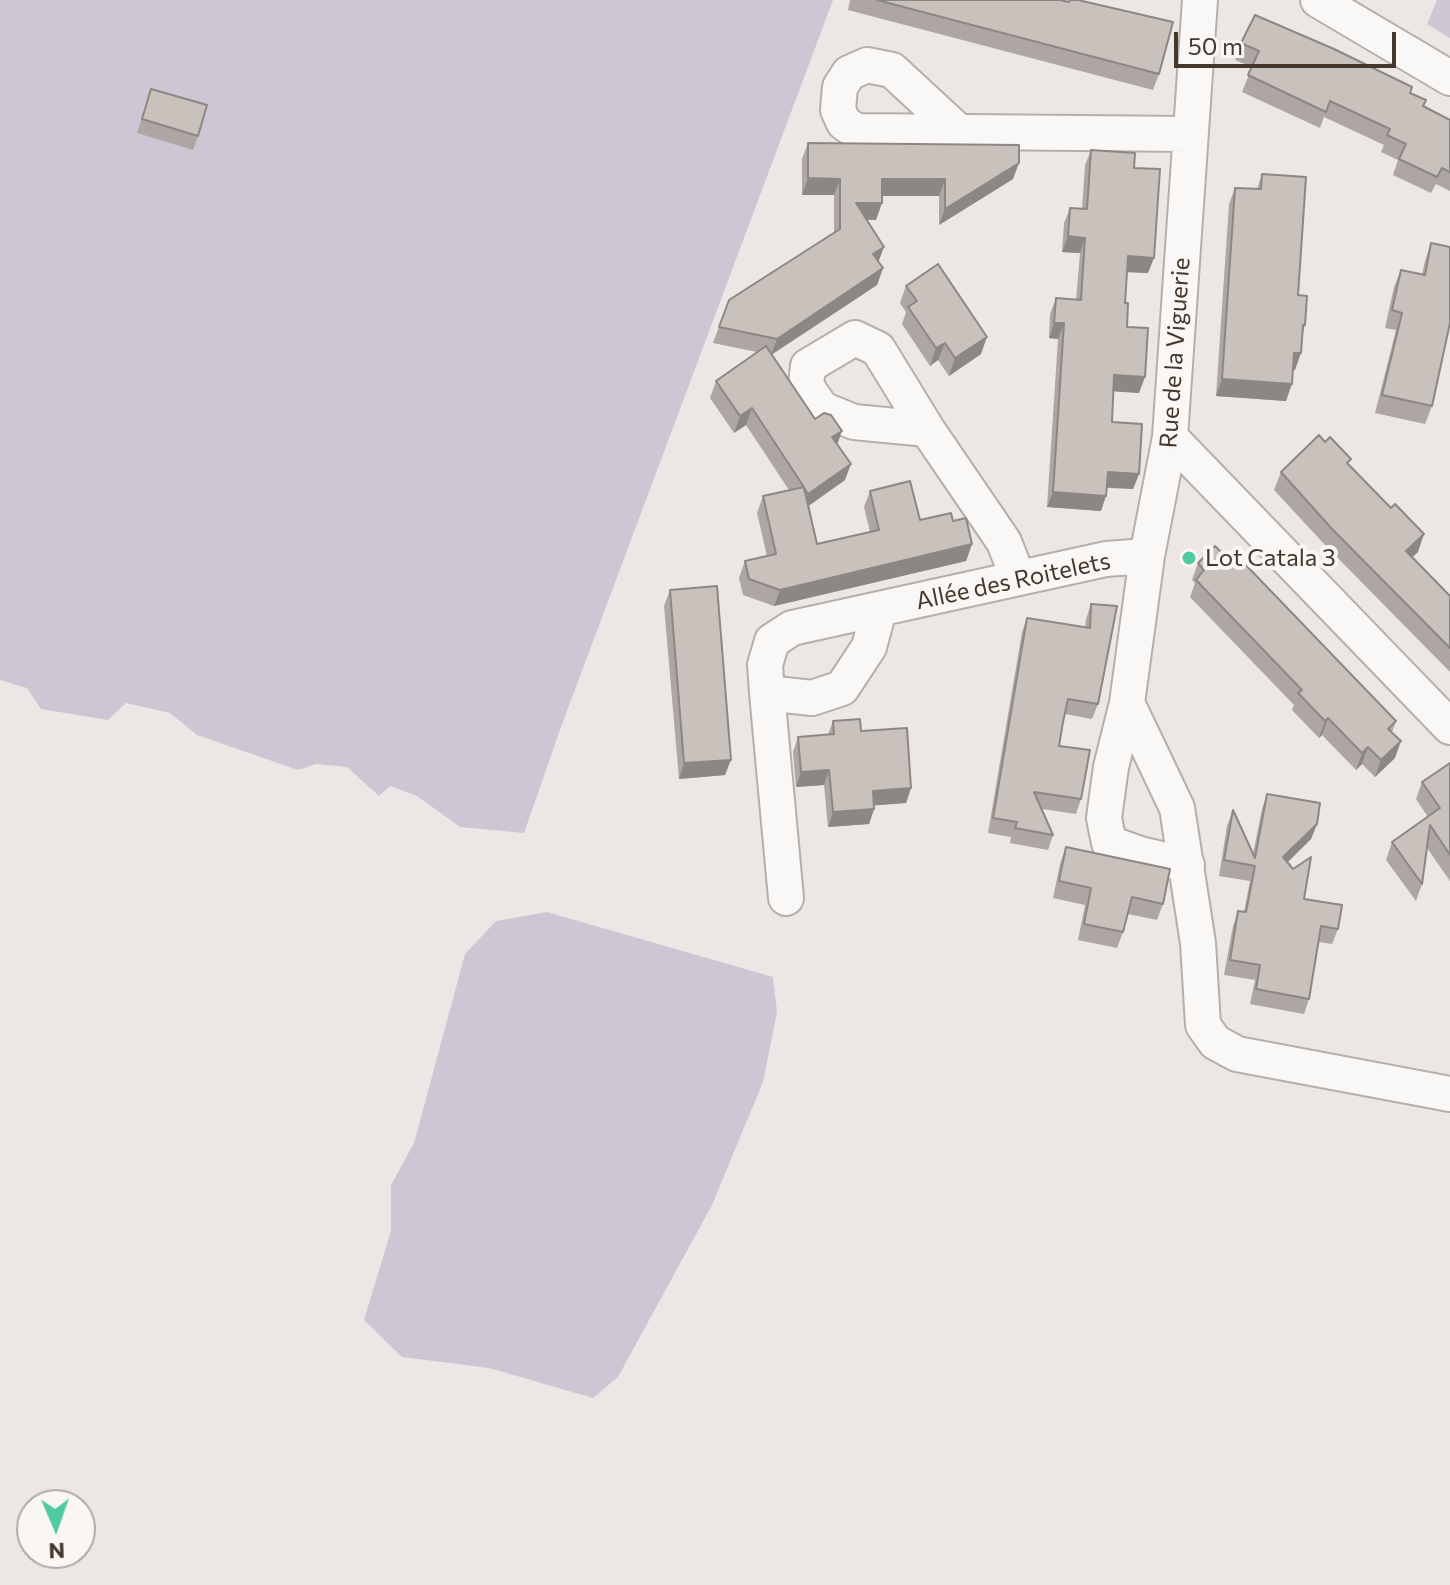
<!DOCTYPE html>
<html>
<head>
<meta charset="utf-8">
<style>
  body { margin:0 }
  #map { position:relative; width:1450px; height:1585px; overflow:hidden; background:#ece7e4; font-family:Commissioner,sans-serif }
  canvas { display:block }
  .north { position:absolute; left:16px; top:1489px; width:80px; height:80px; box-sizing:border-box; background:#f9f6f4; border:2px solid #b1aaa4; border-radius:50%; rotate:178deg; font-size:22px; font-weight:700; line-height:32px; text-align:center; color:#44372c }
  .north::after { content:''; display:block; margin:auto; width:28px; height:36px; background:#50caa1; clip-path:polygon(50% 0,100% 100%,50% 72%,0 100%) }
  .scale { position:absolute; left:1174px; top:32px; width:222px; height:36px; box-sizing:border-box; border:4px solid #44372c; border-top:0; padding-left:10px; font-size:24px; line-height:28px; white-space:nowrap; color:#44372c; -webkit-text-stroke:6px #f9f6f4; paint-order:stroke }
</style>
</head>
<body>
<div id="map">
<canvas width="1450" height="1585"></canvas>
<div class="north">N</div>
<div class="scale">50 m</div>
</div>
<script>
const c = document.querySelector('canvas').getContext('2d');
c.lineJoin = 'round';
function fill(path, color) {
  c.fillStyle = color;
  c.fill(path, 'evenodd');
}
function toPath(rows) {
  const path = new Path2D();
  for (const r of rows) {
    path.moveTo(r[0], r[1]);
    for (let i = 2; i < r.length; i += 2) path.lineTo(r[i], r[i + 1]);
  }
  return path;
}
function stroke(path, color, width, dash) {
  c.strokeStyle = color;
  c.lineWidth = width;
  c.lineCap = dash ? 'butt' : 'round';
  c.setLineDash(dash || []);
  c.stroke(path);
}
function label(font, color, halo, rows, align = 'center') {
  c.font = font + ' Commissioner,sans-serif';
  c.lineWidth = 8;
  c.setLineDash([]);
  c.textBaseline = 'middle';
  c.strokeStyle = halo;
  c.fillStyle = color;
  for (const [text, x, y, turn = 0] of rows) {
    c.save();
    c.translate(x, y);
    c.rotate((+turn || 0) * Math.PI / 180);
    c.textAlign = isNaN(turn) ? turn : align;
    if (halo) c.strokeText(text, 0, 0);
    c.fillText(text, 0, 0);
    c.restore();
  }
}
fill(toPath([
  [0,0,833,0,561,727,524,833,460,827,417,796,390,786,379,796,347,767,316,764,298,770,197,735,170,713,126,703,108,720,41,709,27,688,0,680],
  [1437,0,1450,0,1450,38,1427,24],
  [547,912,773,977,777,1012,763,1082,712,1205,618,1377,593,1398,489,1368,402,1357,364,1320,391,1231,391,1185,414,1143,465,954,496,921]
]), '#cec6d5');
const minor = toPath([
  [1318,0,1450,78],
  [958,131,892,70,867,65,849,73,840,87,838,110,844,123,856,131,1190,134],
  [855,338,878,349,927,429,854,422,822,409,806,386,808,366,855,338],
  [927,429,1004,542,1018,578],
  [1170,437,1450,727],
  [767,693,812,698,842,688,869,647,879,610],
  [1127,703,1177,808,1198,943,1203,1025,1215,1042,1237,1054,1450,1094],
  [1187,865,1140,854,1109,843,1104,818,1111,767,1127,703,1147,556,1170,437,1200,0],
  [786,898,767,693,765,665,772,641,792,628,1106,559,1147,556]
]);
stroke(minor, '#b6afa9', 38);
stroke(minor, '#faf8f7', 34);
fill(toPath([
  [850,0,1060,0,1159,74,1153,90,848,10],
  [1241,43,1410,93,1426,100,1423,107,1450,120,1450,191,1436,184,1431,193,1393,175,1398,160,1381,152,1384,145,1324,117,1320,128,1242,92,1252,67,1235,60],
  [151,89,198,136,193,150,137,133],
  [808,143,1013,179,939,225,939,196,882,196,876,220,867,220,879,262,883,268,877,285,771,355,815,419,837,444,845,480,809,506,817,544,870,532,864,507,870,491,920,520,953,521,972,544,966,561,774,606,743,595,739,578,745,561,767,556,757,513,763,496,789,490,746,425,734,433,710,398,716,381,757,352,713,343,729,300,834,233,834,195,802,195,802,159],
  [1091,150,1134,168,1148,273,1127,272,1125,303,1127,327,1139,393,1113,391,1112,422,1139,474,1133,489,1107,488,1101,511,1047,507,1058,339,1049,338,1050,314,1056,298,1076,300,1080,253,1062,252,1064,223,1070,208,1082,209,1085,165],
  [1262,174,1298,295,1305,325,1295,370,1293,370,1286,401,1216,396,1229,204,1235,188,1257,189],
  [1431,243,1432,406,1425,424,1375,413,1396,330,1385,328,1394,287,1401,270,1422,274,1425,261],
  [906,286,981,354,949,376,938,360,930,366,902,324,906,312,900,303],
  [1349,465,1418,552,1412,557,1450,596,1450,672,1326,546,1274,490,1281,472],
  [1198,563,1235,566,1396,721,1392,732,1395,758,1375,777,1362,764,1356,770,1322,735,1319,738,1292,710,1294,705,1190,597,1195,583,1192,580],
  [670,590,725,775,679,779,664,606],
  [1091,604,1098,704,1092,719,1065,714,1059,746,1081,799,1076,814,1042,809,1053,835,1048,850,1010,843,1011,837,988,833,1022,632,1027,618,1085,628,1086,619],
  [833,721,861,731,911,788,906,803,874,805,874,809,869,824,828,827,824,785,796,787,793,752,798,737,828,735],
  [1450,763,1450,881,1427,848,1422,884,1416,901,1386,860,1392,842,1428,817,1416,799,1422,782],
  [1267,794,1317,824,1311,839,1287,862,1304,899,1338,929,1332,944,1319,942,1309,999,1304,1014,1250,1004,1255,980,1224,975,1233,926,1238,911,1244,912,1250,881,1219,876,1227,826,1233,810,1253,854,1262,809],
  [1066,847,1163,904,1157,920,1128,914,1123,932,1117,948,1078,940,1085,905,1053,898,1060,864]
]), '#ada6a2');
fill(toPath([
  [1019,163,1013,179,939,225,945,209],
  [808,178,840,179,834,195,802,195],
  [882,179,945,179,939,196,876,196],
  [856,203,882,203,876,220,850,219],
  [1068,236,1085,238,1080,253,1062,252],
  [884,247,878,263,873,254],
  [1128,256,1154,258,1148,273,1123,272],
  [883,268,877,285,771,355,777,339],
  [1054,323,1064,323,1058,339,1049,338],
  [987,337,981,354,949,376,955,358],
  [945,343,938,360,930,366,936,348],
  [1294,353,1301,353,1295,370,1288,370],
  [1114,375,1145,377,1139,393,1109,391],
  [1222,379,1292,384,1286,401,1216,396],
  [752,408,746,425,734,433,740,416],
  [842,431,836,448,832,437],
  [851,464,845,480,802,510,808,494],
  [1108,472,1139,474,1133,489,1102,487],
  [1053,492,1106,496,1101,511,1047,507],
  [1424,534,1418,552,1400,569,1406,551],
  [972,544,966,561,774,606,780,590],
  [1328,718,1322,735,1319,738,1325,721],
  [1401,741,1395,758,1375,777,1381,760],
  [1368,747,1362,764,1356,770,1362,753],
  [731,760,725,775,679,779,684,763],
  [829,770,824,785,796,787,801,772],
  [911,788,906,803,868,806,873,791],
  [874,809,869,824,828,827,833,812],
  [1317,824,1311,839,1278,872,1283,857]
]), '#8d8784');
const building = toPath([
  [877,0,1060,0,1069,2,1070,0,1078,0,1173,22,1159,74,877,0],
  [1255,15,1334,49,1412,87,1410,93,1426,100,1423,106,1450,120,1450,172,1442,168,1437,177,1399,159,1406,144,1387,135,1390,129,1330,101,1326,112,1248,75,1259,51,1241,43,1255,15],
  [151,89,207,105,198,136,142,119,151,89],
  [808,143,1019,145,1019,163,945,209,945,179,882,179,882,203,856,203,884,247,873,254,883,268,777,339,719,327,729,300,840,229,840,179,808,178,808,143],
  [1091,150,1135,153,1134,168,1160,169,1154,258,1128,256,1125,303,1128,303,1127,327,1148,328,1145,377,1114,375,1113,399,1112,422,1142,424,1139,474,1108,472,1106,496,1053,492,1064,323,1054,323,1056,298,1081,300,1085,238,1068,236,1070,208,1087,209,1091,150],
  [1262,174,1306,177,1298,295,1307,296,1305,325,1303,325,1301,353,1294,353,1292,384,1222,379,1235,188,1261,189,1262,174],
  [1431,243,1450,247,1450,323,1432,406,1382,395,1402,313,1392,310,1401,270,1425,275,1431,243],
  [938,264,987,337,955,358,945,343,936,348,908,307,917,301,906,286,938,264],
  [766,346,815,419,824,413,831,415,842,431,832,437,851,464,808,494,804,488,817,544,879,530,870,491,910,481,920,520,951,513,953,521,966,518,972,544,780,590,749,579,745,561,776,554,763,496,804,487,752,408,740,416,716,381,766,346],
  [1319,435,1325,442,1330,437,1351,459,1347,463,1391,508,1395,504,1424,534,1406,551,1450,596,1450,648,1332,529,1281,472,1319,435],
  [1215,546,1235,566,1241,560,1396,721,1388,729,1401,741,1381,760,1368,747,1362,753,1328,718,1325,721,1298,693,1302,690,1196,580,1204,570,1198,563,1215,546],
  [717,586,731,760,684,763,670,590,717,586],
  [1091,604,1117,606,1098,704,1068,699,1063,722,1059,746,1090,750,1081,799,1034,792,1053,835,1015,828,1017,822,993,818,1027,618,1090,628,1091,604],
  [860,719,861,731,907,728,911,788,873,791,874,809,833,812,829,770,801,772,798,737,834,734,833,721,860,719],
  [1450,763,1450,855,1430,825,1422,884,1392,842,1440,808,1422,782,1450,763],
  [1267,794,1320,803,1317,824,1283,857,1293,869,1311,857,1304,899,1342,905,1338,929,1321,926,1309,999,1256,989,1260,965,1230,960,1238,911,1246,912,1255,866,1224,860,1233,810,1255,858,1267,794],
  [1066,847,1170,869,1163,904,1132,897,1123,932,1084,924,1091,888,1059,881,1066,847]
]);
fill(building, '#c9c1bc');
stroke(building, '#8d8784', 2);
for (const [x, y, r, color] of [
  [1189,558,8,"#50caa1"]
]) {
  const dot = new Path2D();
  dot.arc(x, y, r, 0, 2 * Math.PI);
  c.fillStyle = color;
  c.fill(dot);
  stroke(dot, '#f9f6f4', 3);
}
label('24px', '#44372c', '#f9f6f4', [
  ["Rue de la Viguerie",1175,353,-86],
  ["Allée des Roitelets",1013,581,-12]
]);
label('24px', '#44372c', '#f9f6f4', [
  ["Lot Catala 3",1205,558]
], 'left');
</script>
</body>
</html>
